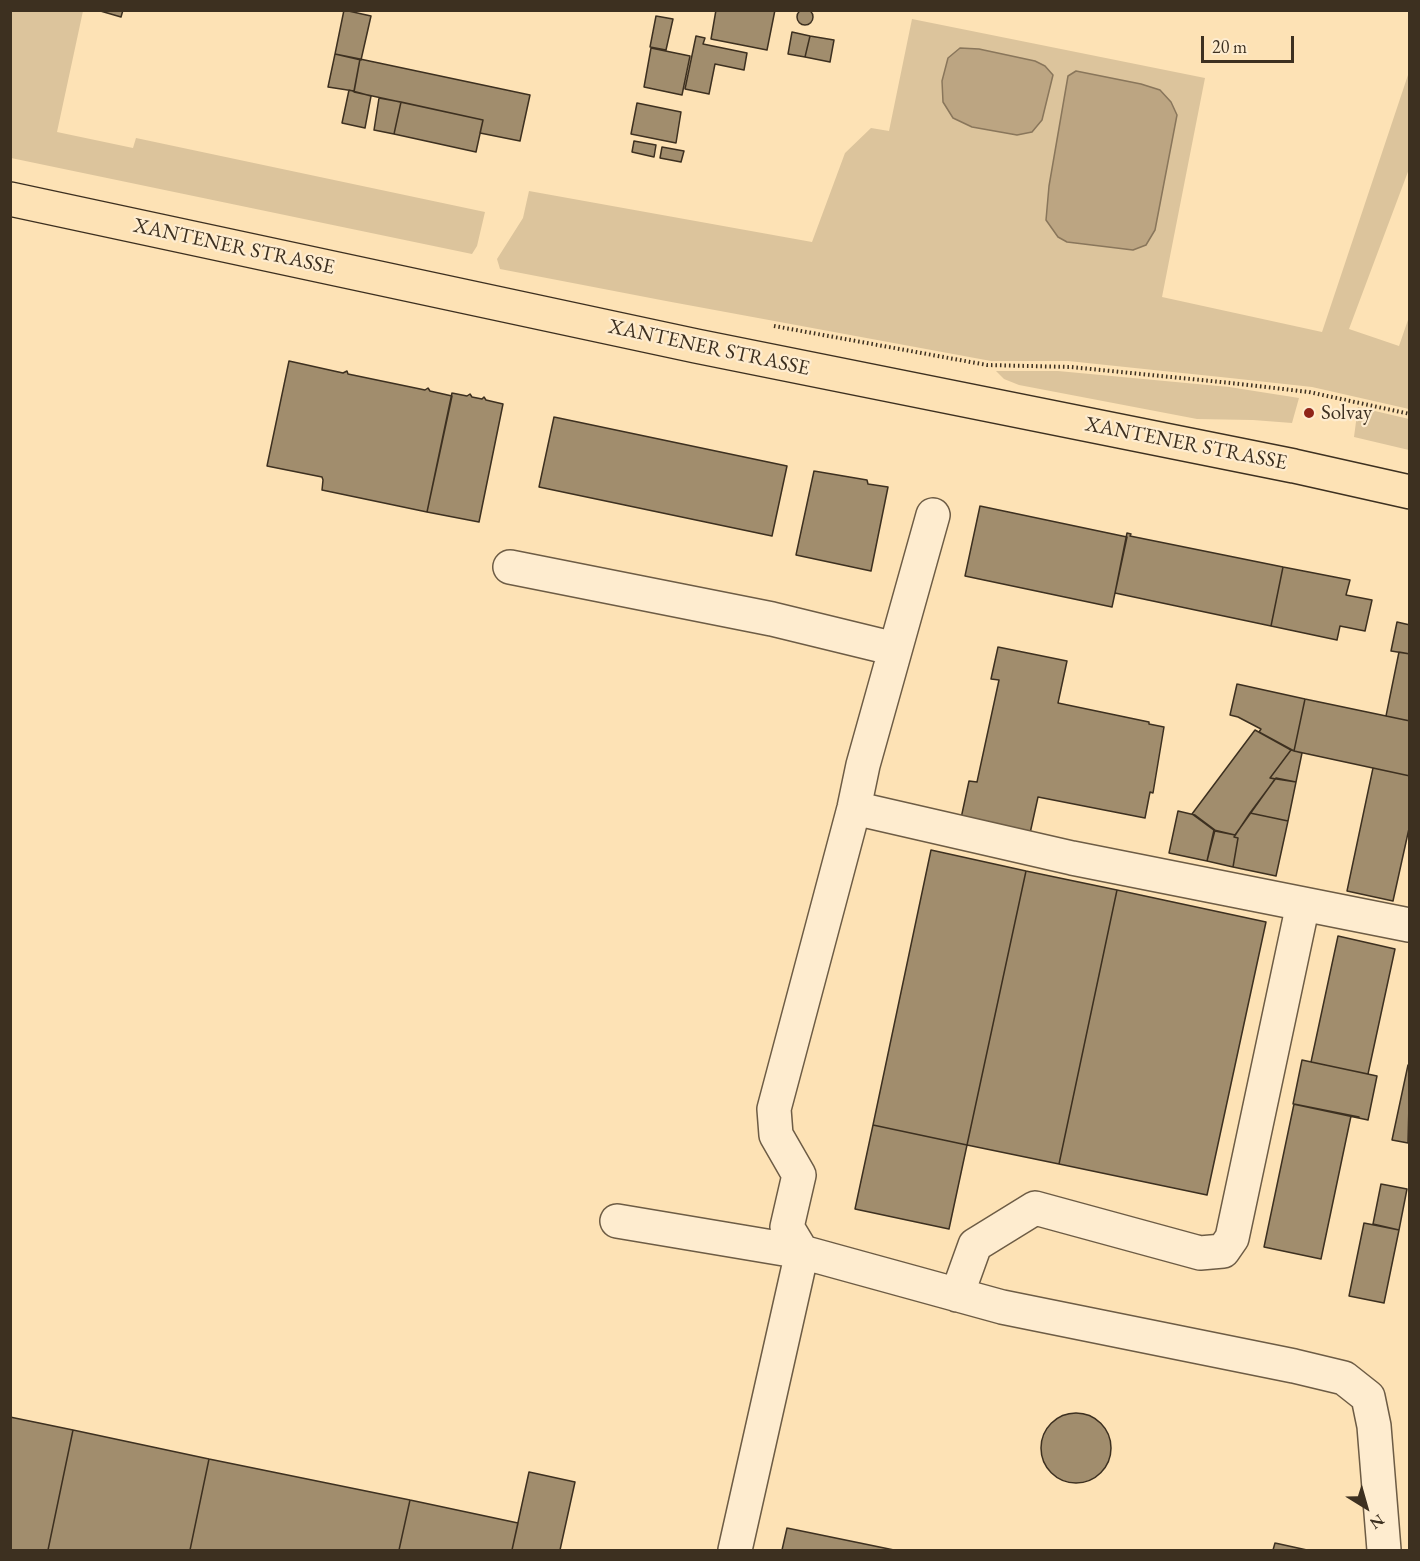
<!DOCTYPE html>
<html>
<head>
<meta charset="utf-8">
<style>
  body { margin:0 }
  #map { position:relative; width:1420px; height:1561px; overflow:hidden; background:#fde2b5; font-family:"EB Garamond",serif }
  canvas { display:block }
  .frame { position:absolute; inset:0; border:12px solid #3d3020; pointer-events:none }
  .north { position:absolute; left:1336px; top:1477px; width:60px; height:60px; -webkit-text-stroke:4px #feeccf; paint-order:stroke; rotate:143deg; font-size:16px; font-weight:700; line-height:24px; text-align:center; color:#3d3020 }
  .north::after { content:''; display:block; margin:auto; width:21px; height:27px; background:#3d3020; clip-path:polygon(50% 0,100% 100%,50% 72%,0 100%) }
  .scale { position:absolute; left:1201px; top:36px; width:93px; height:27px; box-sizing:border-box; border:3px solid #3d3020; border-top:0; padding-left:8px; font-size:18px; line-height:21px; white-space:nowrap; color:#3d3020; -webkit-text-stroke:4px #feeccf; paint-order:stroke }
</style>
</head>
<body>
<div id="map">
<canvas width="1420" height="1561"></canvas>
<div class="frame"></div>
<div class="north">N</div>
<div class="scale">20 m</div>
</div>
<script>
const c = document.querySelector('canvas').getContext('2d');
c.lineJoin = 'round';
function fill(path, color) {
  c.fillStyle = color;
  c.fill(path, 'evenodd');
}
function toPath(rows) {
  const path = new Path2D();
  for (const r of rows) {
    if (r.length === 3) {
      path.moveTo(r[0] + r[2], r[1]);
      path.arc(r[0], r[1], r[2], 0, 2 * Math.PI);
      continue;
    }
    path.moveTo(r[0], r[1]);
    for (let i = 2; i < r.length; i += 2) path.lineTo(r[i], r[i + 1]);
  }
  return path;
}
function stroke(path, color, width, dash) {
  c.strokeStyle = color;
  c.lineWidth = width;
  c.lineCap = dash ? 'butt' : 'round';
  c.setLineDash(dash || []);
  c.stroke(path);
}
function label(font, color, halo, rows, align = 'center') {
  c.font = font + ' "EB Garamond",serif';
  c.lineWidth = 4.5;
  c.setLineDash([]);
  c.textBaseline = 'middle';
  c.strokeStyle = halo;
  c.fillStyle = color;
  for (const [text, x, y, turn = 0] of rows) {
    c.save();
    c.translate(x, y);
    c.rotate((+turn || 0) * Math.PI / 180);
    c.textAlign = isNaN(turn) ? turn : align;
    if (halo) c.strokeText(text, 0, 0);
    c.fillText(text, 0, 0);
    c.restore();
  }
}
fill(toPath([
  [11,10,83,11,57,132,133,148,136,138,485,212,477,246,472,254,11,158],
  [912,19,1205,78,1162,297,1322,332,1409,72,1409,169,1349,329,1399,346,1409,317,1409,409,1312,387,1230,378,1068,361,991,361,666,301,500,269,497,259,523,218,529,191,812,242,845,153,871,128,889,131],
  [996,371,1058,371,1229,387,1299,398,1292,423,1253,420,1197,419,1019,385,1004,379],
  [1358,407,1409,419,1409,450,1354,437]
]), '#dcc49c');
const water = toPath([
  [960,48,979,49,1035,61,1045,66,1053,75,1042,120,1032,132,1017,135,972,127,953,118,943,102,942,81,948,58,960,48],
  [1076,71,1141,84,1160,90,1171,102,1177,115,1155,230,1146,245,1133,250,1067,242,1058,237,1046,220,1049,186,1068,76,1076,71]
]);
fill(water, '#bca582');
stroke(water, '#89765b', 1.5);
const building = toPath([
  [805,17,8],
  [97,10,123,10,121,17,97,10],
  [344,10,371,16,361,60,335,54,344,10],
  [716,10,775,10,767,50,711,39,716,10],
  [656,16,673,19,666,50,650,47,656,16],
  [792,32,810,36,805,57,788,54,792,32],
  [696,36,705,38,703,44,747,53,744,70,715,64,709,94,685,89,696,36],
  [810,36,834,40,830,62,805,57,810,36],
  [651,48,690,56,682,95,644,87,651,48],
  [335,54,360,59,354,91,328,87,335,54],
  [360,59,530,95,520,141,480,133,483,120,354,92,360,59],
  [349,90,371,96,365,128,342,123,349,90],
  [379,98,401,102,394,134,374,130,379,98],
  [401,102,483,120,476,152,394,134,401,102],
  [637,103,681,112,676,143,631,134,637,103],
  [634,141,656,145,654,157,632,152,634,141],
  [662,147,684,151,681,162,660,158,662,147],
  [289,361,343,373,347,371,348,374,425,390,428,388,430,391,452,396,427,512,322,490,323,480,322,477,267,466,289,361],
  [452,393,467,396,470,394,472,397,482,399,484,397,486,400,503,404,479,522,427,512,452,393],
  [554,417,787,466,772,536,539,487,554,417],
  [814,471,867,480,868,484,888,487,871,571,796,555,814,471],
  [980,506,1127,537,1112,607,965,576,980,506],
  [1127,533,1131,534,1130,536,1283,567,1271,626,1115,593,1127,533],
  [1283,567,1350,580,1346,595,1372,600,1365,631,1340,626,1337,640,1271,626,1283,567],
  [1397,622,1410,625,1410,654,1391,651,1397,622],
  [998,647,1067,661,1058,703,1149,722,1149,724,1164,727,1153,793,1150,792,1145,818,1038,797,1029,838,960,823,969,781,977,782,999,680,991,679,998,647],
  [1399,652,1410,654,1410,721,1386,716,1399,652],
  [1237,684,1305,699,1294,751,1259,732,1261,729,1238,717,1230,715,1237,684],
  [1305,699,1410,721,1410,776,1294,751,1305,699],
  [1255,730,1291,750,1270,778,1275,779,1235,835,1215,831,1192,814,1255,730],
  [1291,750,1302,753,1296,782,1270,778,1291,750],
  [1373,768,1410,776,1410,824,1393,901,1347,891,1373,768],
  [1276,778,1296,782,1288,821,1250,813,1276,778],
  [1178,811,1195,815,1215,830,1207,861,1169,853,1178,811],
  [1250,813,1288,821,1276,876,1233,867,1238,838,1234,837,1250,813],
  [1214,830,1235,835,1234,837,1238,838,1233,867,1207,861,1214,830],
  [931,850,1026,871,967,1145,873,1125,931,850],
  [1026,871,1117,890,1059,1164,967,1145,1026,871],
  [1117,890,1266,922,1207,1195,1059,1164,1117,890],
  [1338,936,1395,949,1368,1074,1311,1062,1338,936],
  [1302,1060,1377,1076,1368,1120,1293,1104,1302,1060],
  [1408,1065,1410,1065,1408,1143,1392,1140,1408,1065],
  [1294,1104,1359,1117,1351,1116,1321,1259,1264,1247,1294,1104],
  [873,1125,967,1145,949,1229,855,1209,873,1125],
  [1381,1184,1407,1189,1399,1230,1373,1224,1381,1184],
  [1364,1223,1399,1230,1384,1303,1349,1296,1364,1223],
  [1076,1448,35],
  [10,1417,73,1430,48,1550,10,1550,10,1417],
  [73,1430,209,1459,190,1550,48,1550,73,1430],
  [209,1459,410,1500,399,1550,190,1550,209,1459],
  [529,1472,575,1482,560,1550,512,1550,529,1472],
  [410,1500,518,1523,512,1550,399,1550,410,1500],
  [787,1528,894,1550,782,1550,787,1528],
  [1275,1543,1307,1550,1273,1550,1275,1543]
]);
fill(building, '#a18d6d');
stroke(building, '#3d3020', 1.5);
const minor = toPath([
  [933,515,863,765,854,808,774,1109,776,1135,799,1175,787,1227,802,1252,1002,1307,1294,1366,1344,1378,1368,1397,1374,1426,1384,1550],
  [510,567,772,619,895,649],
  [854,808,1072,858,1409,925],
  [617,1221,802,1252,735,1550],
  [957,1295,975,1245,1035,1208,1200,1253,1223,1251,1232,1238,1303,904]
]);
const major = toPath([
  [10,199,696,346,1294,466,1410,492]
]);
stroke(minor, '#6d5c45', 36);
stroke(major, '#3d3020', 36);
stroke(toPath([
  [774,326,987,365,1071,367,1231,383,1309,392,1410,414]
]), '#3d3020', 4, [1.5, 3]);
stroke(minor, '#feeccf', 33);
stroke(major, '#fde2b5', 33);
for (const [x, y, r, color] of [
  [1309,413,6,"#8f2418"]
]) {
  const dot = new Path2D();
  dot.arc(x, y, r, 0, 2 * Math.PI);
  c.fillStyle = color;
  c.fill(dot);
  stroke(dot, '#feeccf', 2);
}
label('21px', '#3d3020', '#feeccf', [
  ["XANTENER STRASSE",234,247,12],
  ["XANTENER STRASSE",709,348,12],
  ["XANTENER STRASSE",1186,444,11]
]);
label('21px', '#3d3020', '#feeccf', [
  ["Solvay",1321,413]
], 'left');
</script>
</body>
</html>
